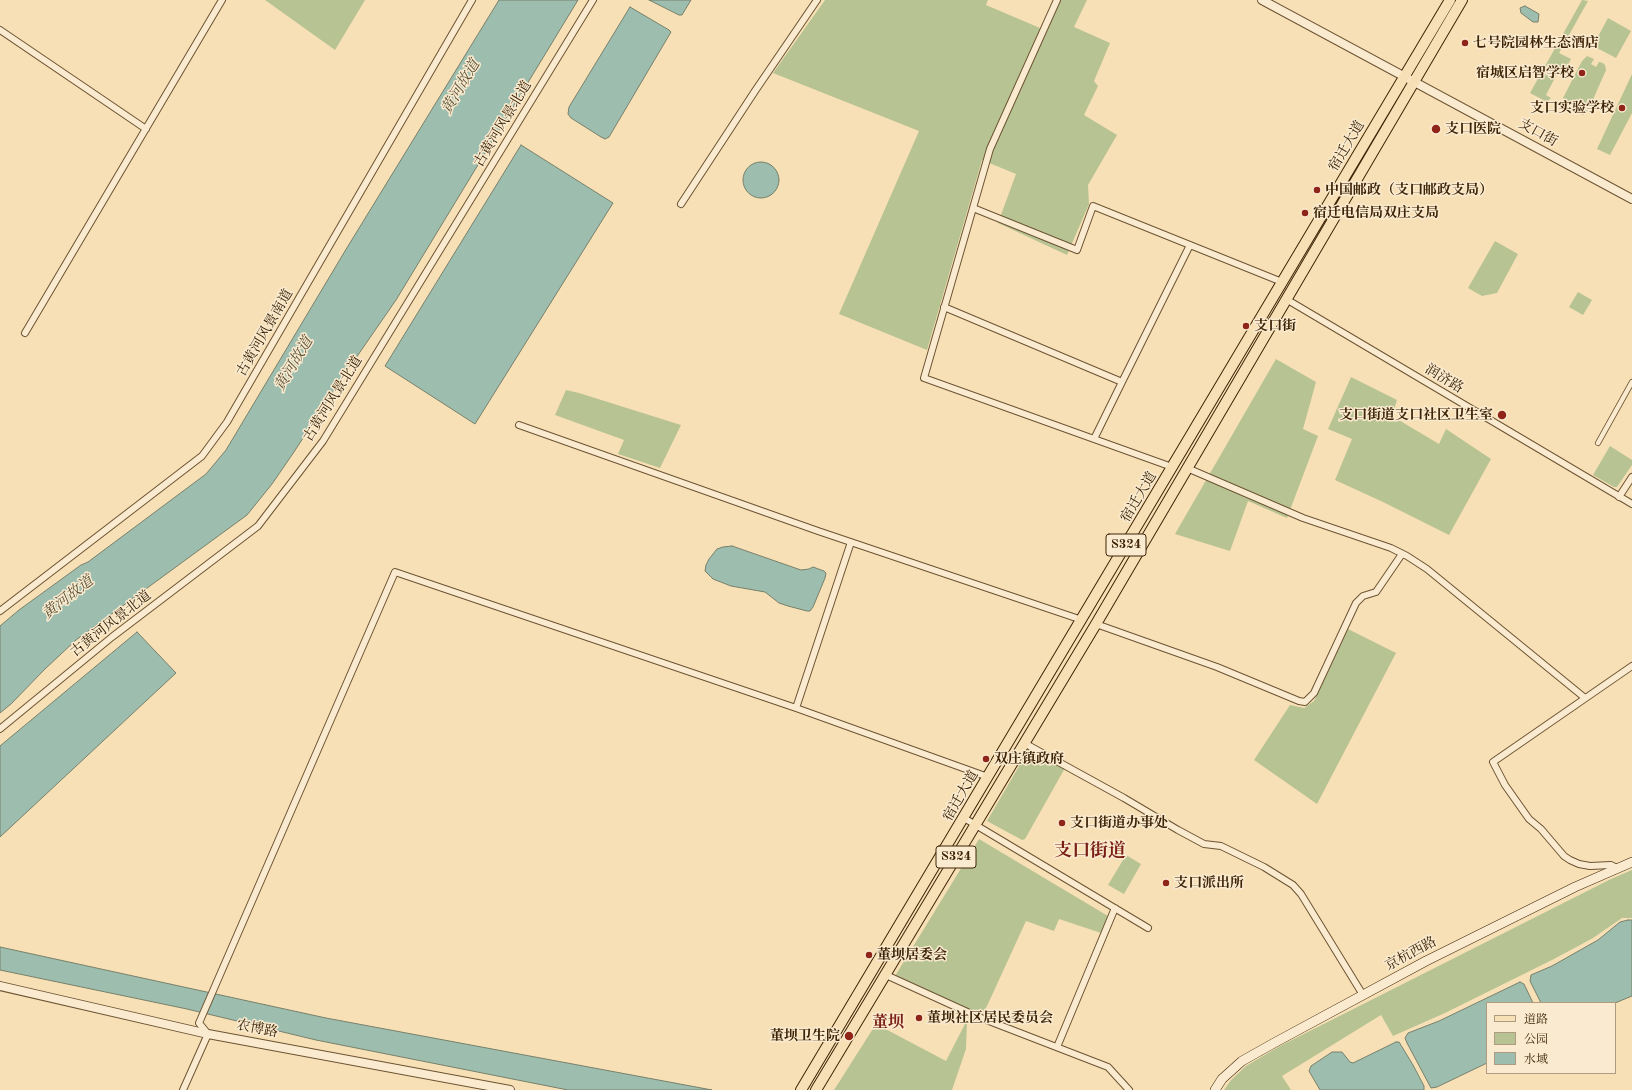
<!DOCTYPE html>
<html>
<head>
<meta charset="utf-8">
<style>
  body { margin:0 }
  #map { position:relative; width:1632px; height:1090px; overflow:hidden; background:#f8e0b6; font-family:"Old Standard TT","Noto Serif SC",serif }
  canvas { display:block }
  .legend { position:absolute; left:1486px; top:1002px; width:130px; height:72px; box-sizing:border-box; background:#faebd0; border:1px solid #af9b7f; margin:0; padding:5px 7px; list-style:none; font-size:12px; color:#3e2406 }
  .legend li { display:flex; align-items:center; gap:8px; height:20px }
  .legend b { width:20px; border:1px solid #af9b7f }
</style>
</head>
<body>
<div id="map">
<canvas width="1632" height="1090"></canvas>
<ul class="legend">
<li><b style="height:5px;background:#f8e0b6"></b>道路</li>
<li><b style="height:11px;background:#b7c393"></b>公园</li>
<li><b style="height:11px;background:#9dbdae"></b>水域</li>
</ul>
</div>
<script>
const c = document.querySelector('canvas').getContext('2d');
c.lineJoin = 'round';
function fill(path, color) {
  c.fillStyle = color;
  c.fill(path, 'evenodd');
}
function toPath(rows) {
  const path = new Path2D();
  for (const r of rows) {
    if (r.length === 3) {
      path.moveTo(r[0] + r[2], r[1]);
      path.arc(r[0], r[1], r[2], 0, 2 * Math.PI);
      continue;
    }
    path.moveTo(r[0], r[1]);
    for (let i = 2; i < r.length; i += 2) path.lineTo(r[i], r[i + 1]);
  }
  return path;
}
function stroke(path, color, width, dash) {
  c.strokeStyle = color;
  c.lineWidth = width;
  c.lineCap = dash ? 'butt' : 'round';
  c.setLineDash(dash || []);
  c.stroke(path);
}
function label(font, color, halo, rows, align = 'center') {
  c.font = font + ' "Old Standard TT","Noto Serif SC",serif';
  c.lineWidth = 3;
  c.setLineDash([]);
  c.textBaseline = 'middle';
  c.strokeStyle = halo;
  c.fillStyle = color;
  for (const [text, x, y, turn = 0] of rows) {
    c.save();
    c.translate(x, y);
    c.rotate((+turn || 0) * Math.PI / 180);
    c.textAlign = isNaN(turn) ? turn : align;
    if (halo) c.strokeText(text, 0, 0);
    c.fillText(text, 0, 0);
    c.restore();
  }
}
fill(toPath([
  [265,0,365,0,335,50],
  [825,0,988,0,986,5,1047,31,1061,0,1087,0,1074,27,1110,43,1094,81,1098,86,1084,115,1117,135,1088,185,1089,204,1067,255,998,223,1016,174,982,160,927,350,839,314,919,131,773,73],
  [1582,0,1588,1,1559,53,1571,59,1563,74,1558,72,1546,95,1551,98,1547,102,1530,93],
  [1608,18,1631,31,1616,58,1593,46],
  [1587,56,1594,59,1591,64,1596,67,1599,62,1603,63,1605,65,1606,70,1588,111,1583,115,1573,110,1576,105,1571,103,1568,107,1564,104,1563,98,1582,61],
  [1632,74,1632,113,1610,155,1597,149],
  [1495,241,1518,254,1497,293,1482,296,1468,288],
  [1578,292,1592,300,1583,315,1569,307],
  [1276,359,1316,382,1303,429,1318,436,1287,518,1248,501,1230,551,1175,534],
  [1351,377,1397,400,1392,416,1439,444,1446,429,1491,459,1449,535,1383,502,1335,480,1352,439,1328,429],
  [566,390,579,393,681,425,660,468,618,454,624,440,555,415],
  [1610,446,1632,460,1632,465,1617,487,1614,487,1593,475],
  [1348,629,1396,653,1317,804,1254,760,1290,705,1304,708,1314,701],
  [1029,749,1065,768,1025,839,1022,840,987,821],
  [979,839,1108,916,1101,933,1059,919,1054,931,1026,921,987,1006,981,1016,895,976],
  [1126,855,1141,864,1124,894,1108,885],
  [1632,870,1632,918,1622,918,1593,938,1554,959,1445,1013,1393,1036,1381,1015,1282,1076,1291,1090,1224,1090,1231,1080,1246,1066,1280,1046,1611,879],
  [967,1020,966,1049,952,1090,834,1090,876,1024,946,1061]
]), '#b7c393');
const water = toPath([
  [499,0,578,0,396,300,340,381,294,452,272,484,247,515,76,640,45,669,11,704,0,713,0,626,19,610,81,565,88,562,206,474,226,450,345,251,499,0],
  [649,0,691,0,682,15,679,15,649,0],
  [1525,6,1539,14,1538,22,1533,22,1521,13,1520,8,1525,6],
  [630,7,669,30,671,32,609,137,605,139,601,137,571,118,568,114,569,107,630,7],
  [521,145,613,203,475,424,385,366,521,145],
  [761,180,18],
  [732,546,801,570,809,569,813,567,824,571,826,573,825,578,813,607,810,611,807,611,788,606,779,603,765,592,731,586,713,579,705,571,706,565,709,559,717,549,723,547,732,546],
  [137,632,176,673,0,837,0,746,137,632],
  [1628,920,1632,920,1632,996,1615,1003,1541,1003,1530,981,1531,975,1552,966,1598,940,1620,922,1628,920],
  [0,947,326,1018,712,1090,568,1090,316,1040,187,1009,0,970,0,947],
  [1520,982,1524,984,1533,1003,1487,1003,1487,1063,1437,1087,1431,1088,1407,1043,1405,1038,1408,1033,1439,1021,1520,982],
  [1396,1042,1399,1042,1413,1065,1424,1086,1424,1090,1320,1090,1309,1071,1311,1066,1332,1052,1342,1052,1350,1062,1353,1063,1396,1042]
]);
fill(water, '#9dbdae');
stroke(water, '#77806b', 1);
const pedestrian = toPath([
  [1598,443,1632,382]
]);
const minor = toPath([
  [1057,0,990,149,924,378,1172,467],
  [0,30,146,129],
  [681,204,755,91,817,0],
  [973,208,1077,250,1093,206,1282,282],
  [1286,299,1632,504],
  [944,307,1122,382,1094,439],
  [25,333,222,0],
  [1122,382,1190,245],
  [519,425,818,531,1082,620],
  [1187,468,1303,518,1391,548,1407,556,1427,569,1585,698],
  [1619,497,1632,477],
  [0,611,202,456,227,422,472,0],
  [1096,624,1217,667,1299,701,1305,702,1314,693,1356,603,1363,596,1376,592,1402,554],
  [796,708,851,542],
  [0,729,112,637,258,526,323,441,593,0],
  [1024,743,1124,798,1178,830,1204,844,1221,846,1264,867,1293,885,1301,894,1363,995],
  [964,818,1148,928],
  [1617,868,1611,865,1590,866,1579,864,1570,860,1564,856,1541,829,1529,819,1505,785,1493,762,1632,666],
  [886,975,976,1016,1108,1067,1129,1090],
  [1057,1047,1115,908],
  [183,1090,208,1034,199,1023,395,572,796,708,988,777]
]);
const tertiary = toPath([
  [1262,0,1632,199],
  [0,986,208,1034,510,1090]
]);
const secondary = toPath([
  [1215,1090,1222,1079,1242,1061,1274,1043,1426,961,1575,887,1632,862]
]);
const primary = toPath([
  [801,1090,1450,0],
  [816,1090,1096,624,1462,0]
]);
stroke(pedestrian, '#6c5332', 6);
stroke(minor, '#6c5332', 8);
stroke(tertiary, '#6c5332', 10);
stroke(secondary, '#3e2406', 10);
stroke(primary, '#3e2406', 12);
stroke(pedestrian, '#faebd0', 4.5);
stroke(minor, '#faebd0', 6);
stroke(tertiary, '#faebd0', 8);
stroke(secondary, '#faebd0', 9);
stroke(primary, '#f8e0b6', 10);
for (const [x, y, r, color] of [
  [1465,43,4,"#8f2418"],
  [1582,73,4,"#8f2418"],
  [1622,108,4,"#8f2418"],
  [1436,129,5,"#8f2418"],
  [1317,190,4,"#8f2418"],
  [1305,213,4,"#8f2418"],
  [1246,326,4,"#8f2418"],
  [1502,415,5,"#8f2418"],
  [986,759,4,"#8f2418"],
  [1062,823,4,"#8f2418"],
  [1166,883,4,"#8f2418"],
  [869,955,4,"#8f2418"],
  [919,1018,4,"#8f2418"],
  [849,1036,5,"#8f2418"]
]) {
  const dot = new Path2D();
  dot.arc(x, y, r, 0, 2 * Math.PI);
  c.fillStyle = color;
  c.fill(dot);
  stroke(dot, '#faebd0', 1.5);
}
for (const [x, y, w] of [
  [1126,545,40],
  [956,857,40]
]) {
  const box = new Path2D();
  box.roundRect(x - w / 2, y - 11, w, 22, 3);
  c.fillStyle = '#faebd0';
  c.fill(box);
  stroke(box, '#3e2406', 1);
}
label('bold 13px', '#3e2406', null, [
  ["S324",1126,545],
  ["S324",956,857]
]);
label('bold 14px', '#3e2406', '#faebd0', [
  ["七号院园林生态酒店",1473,43],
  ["宿城区启智学校",1574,73,"right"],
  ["支口实验学校",1614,108,"right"],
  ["支口医院",1445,129],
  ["中国邮政（支口邮政支局）",1325,190],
  ["宿迁电信局双庄支局",1313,213],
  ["支口街",1254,326],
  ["支口街道支口社区卫生室",1493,415,"right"],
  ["双庄镇政府",994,759],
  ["支口街道办事处",1070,823],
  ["支口派出所",1174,883],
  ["董坝居委会",877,955],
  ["董坝社区居民委员会",927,1018],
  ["董坝卫生院",840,1036,"right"]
], 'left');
label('14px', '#3e2406', '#faebd0', [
  ["古黄河风景北道",503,124,-59],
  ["支口街",1538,133,29],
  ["宿迁大道",1347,146,-59],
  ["古黄河风景南道",265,333,-60],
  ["润济路",1444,379,31],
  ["古黄河风景北道",333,399,-58],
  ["宿迁大道",1139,497,-59],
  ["古黄河风景北道",111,624,-38],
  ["宿迁大道",961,796,-60],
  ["京杭西路",1411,954,-28],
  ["农博路",257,1029,11]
]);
label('italic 15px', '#5a5238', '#faebd0', [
  ["黄河故道",461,87,-59],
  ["黄河故道",294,364,-59],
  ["黄河故道",68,598,-38]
]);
label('bold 16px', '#7a1f14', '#faebd0', [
  ["董坝",888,1023]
]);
label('bold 18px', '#7a1f14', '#faebd0', [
  ["支口街道",1090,851]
]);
</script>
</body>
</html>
